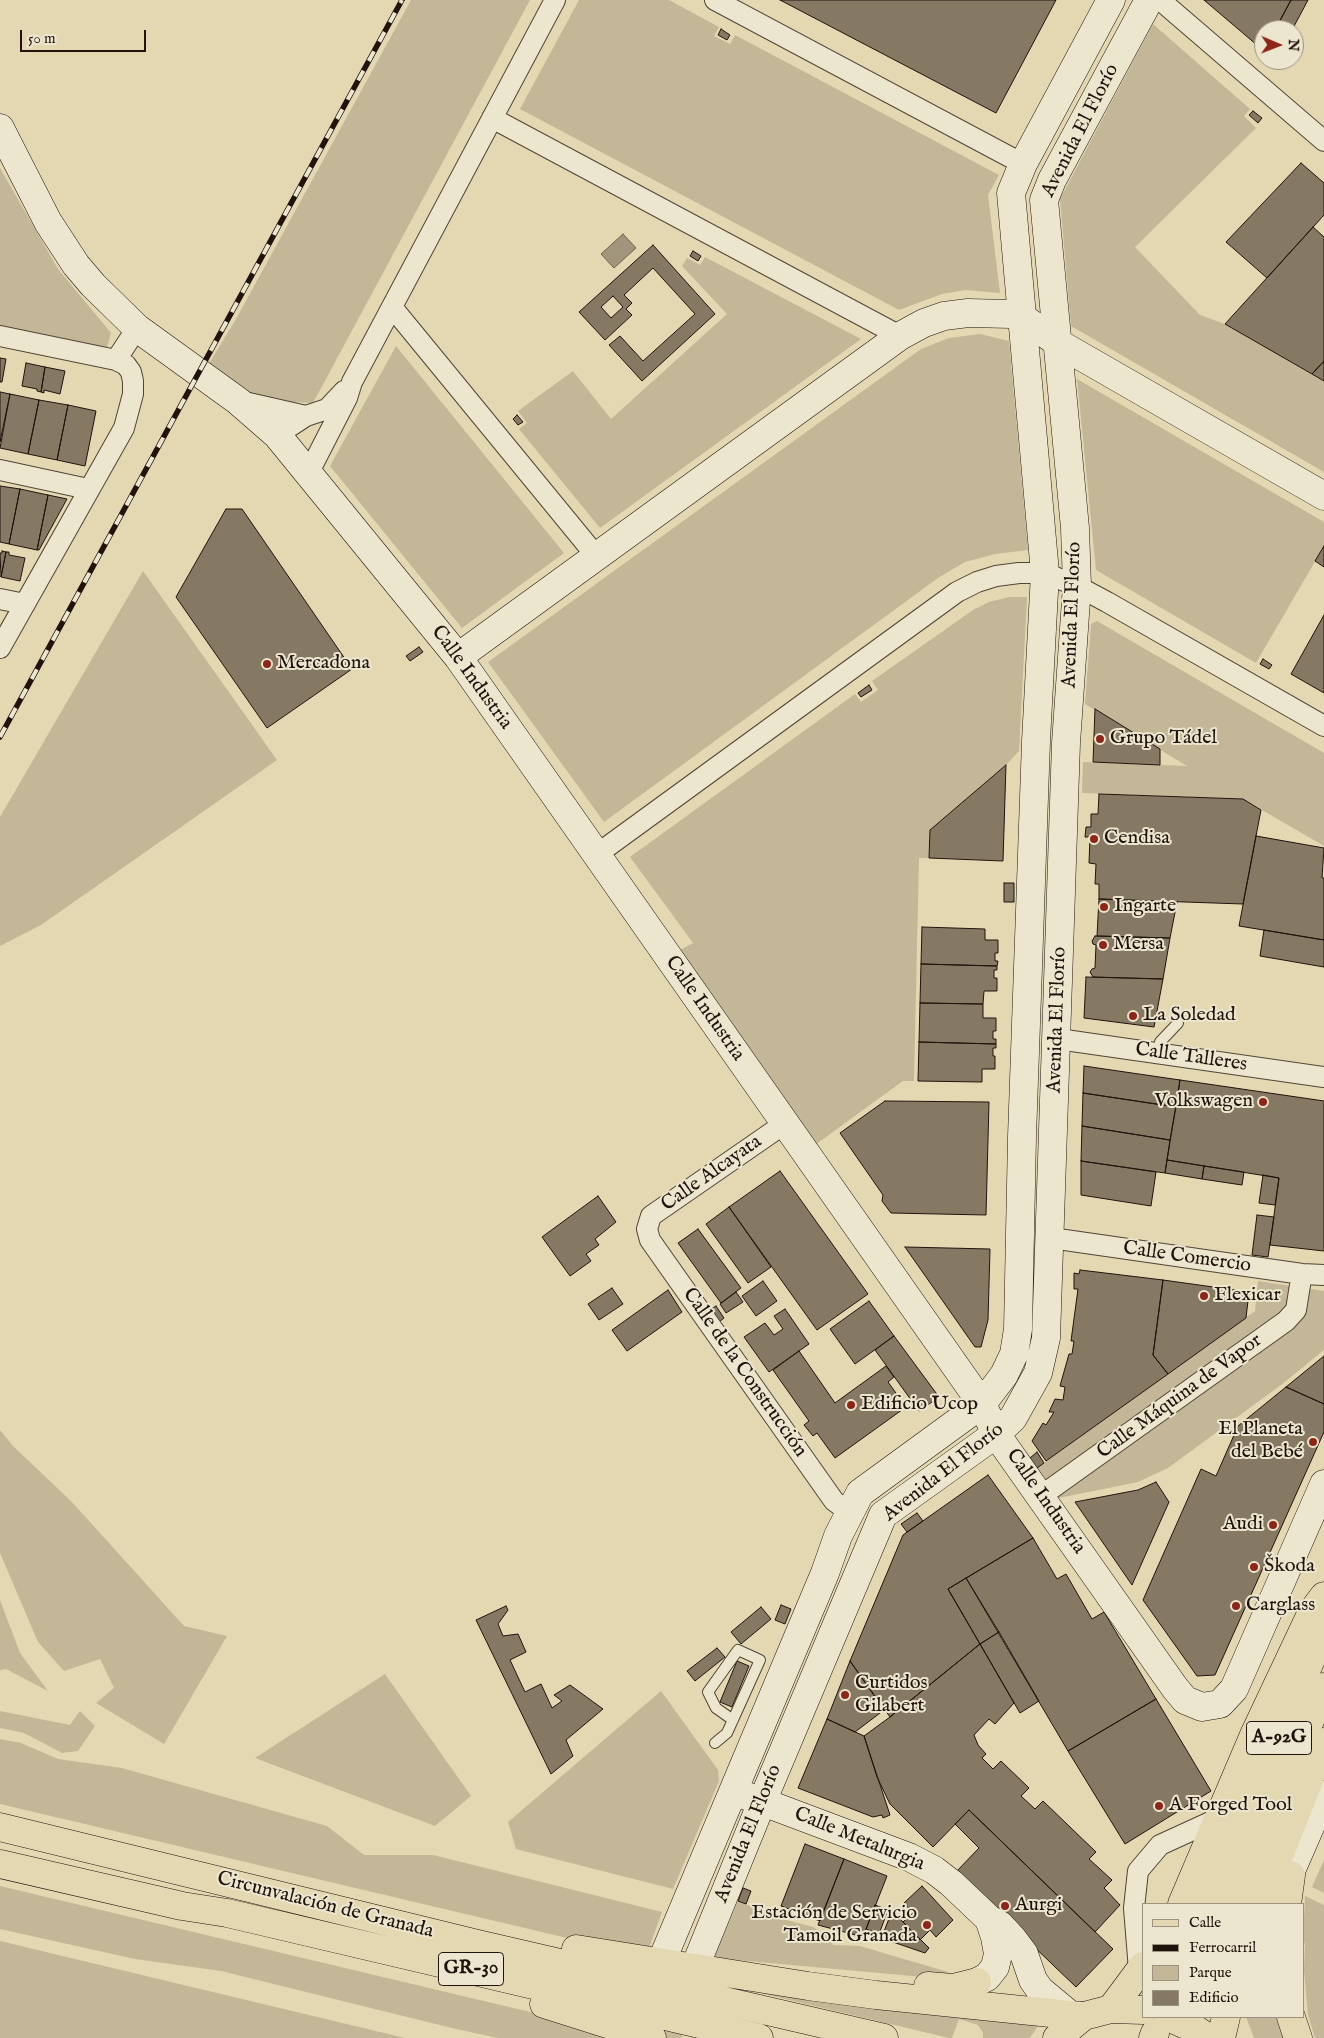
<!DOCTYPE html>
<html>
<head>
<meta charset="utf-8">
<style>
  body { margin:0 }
  #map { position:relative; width:1324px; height:2038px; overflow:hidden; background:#e4d8b3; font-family:"IM FELL English",serif }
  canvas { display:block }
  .legend { position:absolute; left:1142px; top:1903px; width:162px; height:115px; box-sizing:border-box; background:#ede6ce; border:1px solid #9b9281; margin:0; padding:6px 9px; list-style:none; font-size:15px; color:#20130d }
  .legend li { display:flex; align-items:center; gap:10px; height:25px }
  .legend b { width:25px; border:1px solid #9b9281 }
  .north { position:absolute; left:1254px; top:20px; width:50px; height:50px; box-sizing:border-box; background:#ede6ce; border:1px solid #9b9281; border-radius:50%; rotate:91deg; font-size:14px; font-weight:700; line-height:20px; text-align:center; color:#20130d }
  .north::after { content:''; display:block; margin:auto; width:18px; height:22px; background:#8f2418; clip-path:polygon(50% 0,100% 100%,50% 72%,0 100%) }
  .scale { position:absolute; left:20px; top:30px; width:126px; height:22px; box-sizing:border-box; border:2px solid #20130d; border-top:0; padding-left:6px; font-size:15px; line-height:18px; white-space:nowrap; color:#20130d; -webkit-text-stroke:4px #ede6ce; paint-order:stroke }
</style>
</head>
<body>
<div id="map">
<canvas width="1324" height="2038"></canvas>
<ul class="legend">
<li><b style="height:6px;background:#e4d8b3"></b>Calle</li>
<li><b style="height:6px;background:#20130d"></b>Ferrocarril</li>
<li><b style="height:14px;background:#c3b797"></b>Parque</li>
<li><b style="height:14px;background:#867963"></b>Edificio</li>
</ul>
<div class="north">N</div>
<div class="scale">50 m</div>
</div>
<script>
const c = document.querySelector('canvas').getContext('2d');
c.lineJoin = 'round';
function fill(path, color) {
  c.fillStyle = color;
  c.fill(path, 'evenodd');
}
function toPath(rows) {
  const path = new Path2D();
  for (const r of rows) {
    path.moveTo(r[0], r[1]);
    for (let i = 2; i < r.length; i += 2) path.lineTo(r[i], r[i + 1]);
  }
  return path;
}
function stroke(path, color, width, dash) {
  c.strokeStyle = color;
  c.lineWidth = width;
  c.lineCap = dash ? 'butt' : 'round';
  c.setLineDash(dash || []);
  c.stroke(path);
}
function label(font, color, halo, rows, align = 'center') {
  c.font = font + ' "IM FELL English",serif';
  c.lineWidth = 4;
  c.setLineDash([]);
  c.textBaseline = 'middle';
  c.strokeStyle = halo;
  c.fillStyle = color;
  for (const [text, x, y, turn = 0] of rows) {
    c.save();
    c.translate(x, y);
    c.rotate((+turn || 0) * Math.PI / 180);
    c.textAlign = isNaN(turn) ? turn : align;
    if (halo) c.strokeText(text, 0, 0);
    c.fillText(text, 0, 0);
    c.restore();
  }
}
fill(toPath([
  [411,0,530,0,313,403,272,401,243,389,207,367,236,319],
  [579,0,669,0,719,27,714,36,730,44,735,35,999,175,988,195,1000,293,966,290,942,294,899,310,520,109],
  [1153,24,1250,109,1244,116,1256,128,1135,247,1200,315,1225,324,1324,381,1324,472,1071,326,1060,199],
  [0,168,58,269,111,333,107,348,0,327],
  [705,257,861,339,600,528,519,429,527,423,518,411,573,371,611,419,727,314,682,266,687,258,700,265],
  [980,334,1009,341,1028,550,995,554,965,562,938,578,604,822,488,662,921,349,949,338],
  [396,346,564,553,462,628,330,466],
  [1077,379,1324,522,1324,546,1256,663,1096,570],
  [143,571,277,760,41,925,0,946,0,817],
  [1009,597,1027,597,1019,751,1006,765,930,830,929,858,919,858,914,1081,903,1081,815,1145,691,971,680,950,693,943,630,857,855,694,861,702,878,690,872,681,973,610,989,602],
  [1097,621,1324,753,1324,846,1243,799,1082,793,1083,762,1187,766,1085,704,1091,624],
  [1258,1281,1324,1291,1324,1350,1281,1385,1168,1468,1138,1482,1059,1498,1037,1468,1255,1311],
  [0,1430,13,1446,71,1501,184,1626,227,1636,164,1744,96,1703,114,1688,100,1659,64,1671,38,1642,0,1553],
  [0,1600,20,1653,48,1691,6,1669,0,1670],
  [385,1674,471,1796,435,1826,255,1758],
  [661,1691,718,1770,719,1781,673,1889,516,1849,508,1822],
  [0,1711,70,1725,80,1711,95,1726,78,1751,62,1753,24,1733,0,1728],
  [0,1739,21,1743,58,1759,122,1768,327,1826,364,1855,433,1855,662,1912,648,1951,622,1951,0,1804],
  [1324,1860,1324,1893,1312,1887],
  [0,1886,568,2021,608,2034,603,2038,498,2038,456,2029,221,1971,135,1959,0,1929],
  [1305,1896,1324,1905,1324,2038,1315,2038,1308,2015,1304,1970,1305,1944,1303,1941],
  [738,1901,779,1918,813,1927,829,1936,833,1945,860,1946,948,1972,948,1977,934,1978,714,1958],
  [0,1941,405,2038,0,2038],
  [761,1989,1038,2026,1030,2038,983,2038,983,2033,978,2025,959,2019,952,2038,949,2038,760,1993],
  [1246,2017,1280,2017,1287,2038,1254,2038]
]), '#c3b797');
const water = toPath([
  [623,234,636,248,614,268,601,254,623,234]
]);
fill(water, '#a1957b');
stroke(water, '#6d614f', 1);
const building = toPath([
  [780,0,1056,0,996,113,780,0],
  [1204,0,1291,0,1275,30,1264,30,1264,51,1204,0],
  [1291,0,1308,0,1292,30,1275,30,1291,0],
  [721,29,730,35,727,40,718,35,721,29],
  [1253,111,1262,118,1258,123,1249,115,1253,111],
  [1301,163,1324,183,1324,215,1267,278,1226,242,1301,163],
  [1313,227,1324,237,1324,361,1312,374,1225,324,1313,227],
  [653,245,715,314,642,381,609,345,620,336,643,361,695,314,653,268,624,295,632,303,626,309,632,315,605,340,579,312,653,245],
  [613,296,623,307,611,318,601,307,613,296],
  [693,251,701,256,698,261,690,256,693,251],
  [0,358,6,359,2,382,0,382,0,358],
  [1324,361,1324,381,1312,374,1324,361],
  [26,363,45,367,41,392,37,391,37,389,22,386,26,363],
  [45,367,65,371,60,394,44,390,44,393,41,392,45,367],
  [0,392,10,394,0,442,0,392],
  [10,394,39,400,28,454,0,448,10,394],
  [39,400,68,405,57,460,28,454,39,400],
  [68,405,96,411,85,466,57,460,68,405],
  [517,415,523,422,518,425,513,419,517,415],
  [0,486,20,489,9,544,0,542,0,486],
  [20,489,48,495,37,550,9,544,20,489],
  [48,495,67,499,39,550,37,550,48,495],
  [226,509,242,509,352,669,267,728,176,597,226,509],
  [1324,546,1324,567,1315,561,1324,546],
  [2,551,6,552,1,577,0,553,2,553,2,551],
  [6,552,9,552,9,555,25,558,20,581,1,577,6,552],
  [1324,615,1324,693,1291,674,1324,615],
  [419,647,423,652,410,661,406,656,419,647],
  [1263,659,1272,665,1269,669,1260,664,1263,659],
  [869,685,872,690,861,697,858,693,869,685],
  [1095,709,1160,749,1160,765,1093,762,1095,709],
  [1006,765,1003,861,929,858,930,830,1006,765],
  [1099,794,1243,799,1261,810,1243,904,1099,899,1099,884,1095,884,1096,864,1089,863,1090,837,1085,837,1086,827,1091,827,1091,814,1098,814,1099,794],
  [1256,836,1324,848,1322,878,1324,878,1324,940,1239,926,1256,836],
  [1004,883,1014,883,1014,902,1004,902,1004,883],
  [1099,899,1177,902,1170,938,1097,936,1099,899],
  [922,927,985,929,985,940,998,940,998,953,995,953,995,961,998,961,997,966,921,964,922,927],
  [1264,930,1324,940,1324,967,1260,956,1264,930],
  [1095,936,1170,938,1163,979,1093,977,1090,972,1092,969,1095,968,1096,945,1093,944,1092,941,1095,936],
  [921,964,997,966,997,970,994,970,994,978,997,978,997,991,984,991,983,1004,920,1003,921,964],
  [1086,977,1163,979,1154,1027,1084,1018,1086,977],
  [920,1003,983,1004,983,1018,996,1018,996,1031,993,1031,993,1039,996,1039,996,1044,919,1042,920,1003],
  [919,1042,996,1044,996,1048,993,1048,993,1056,995,1056,995,1069,982,1069,982,1082,918,1081,919,1042],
  [1084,1066,1180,1080,1176,1107,1083,1093,1084,1066],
  [1180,1080,1324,1101,1324,1251,1270,1245,1279,1178,1167,1160,1180,1080],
  [1083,1093,1176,1107,1170,1140,1082,1126,1083,1093],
  [885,1101,989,1102,986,1215,891,1213,882,1201,883,1195,840,1133,885,1101],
  [1082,1126,1170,1140,1165,1173,1081,1161,1082,1126],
  [1167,1160,1204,1166,1202,1179,1165,1173,1167,1160],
  [1081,1161,1156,1172,1151,1206,1081,1195,1081,1161],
  [1204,1166,1244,1172,1242,1185,1202,1179,1204,1166],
  [780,1171,868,1294,817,1330,729,1207,780,1171],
  [1263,1175,1279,1178,1275,1205,1259,1203,1263,1175],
  [598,1196,616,1222,595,1239,599,1245,586,1254,591,1261,570,1276,542,1237,598,1196],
  [729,1207,771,1267,748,1283,706,1224,729,1207],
  [1257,1215,1274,1217,1268,1257,1252,1255,1257,1215],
  [698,1229,741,1288,721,1303,678,1243,698,1229],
  [905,1247,990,1249,988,1320,981,1347,975,1347,905,1247],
  [1080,1270,1163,1280,1153,1355,1168,1374,1046,1461,1032,1441,1043,1423,1046,1425,1054,1412,1049,1412,1055,1399,1063,1400,1065,1387,1060,1386,1069,1354,1072,1354,1074,1341,1071,1341,1078,1289,1074,1289,1074,1273,1079,1274,1080,1270],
  [1163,1280,1249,1292,1246,1318,1168,1374,1153,1355,1163,1280],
  [763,1281,777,1301,756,1316,742,1296,763,1281],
  [612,1288,623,1304,599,1320,588,1304,612,1288],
  [668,1290,682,1312,627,1351,612,1330,668,1290],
  [736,1292,743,1302,726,1313,720,1304,736,1292],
  [869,1301,894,1336,855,1364,830,1329,869,1301],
  [716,1306,724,1318,719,1322,710,1310,716,1306],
  [785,1309,809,1344,769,1372,744,1337,765,1323,774,1335,783,1329,774,1316,785,1309],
  [894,1336,939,1397,919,1411,875,1350,894,1336],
  [799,1351,835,1403,886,1366,894,1377,888,1382,906,1407,835,1458,817,1433,813,1436,804,1425,809,1421,773,1370,799,1351],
  [1324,1356,1324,1404,1286,1387,1324,1356],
  [1286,1387,1324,1404,1324,1432,1215,1675,1197,1676,1143,1600,1201,1469,1216,1476,1238,1426,1286,1387],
  [1037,1452,1044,1463,1037,1468,1030,1458,1037,1452],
  [988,1475,1033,1538,948,1589,980,1644,890,1717,850,1661,903,1535,988,1475],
  [1156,1482,1169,1502,1132,1585,1075,1502,1138,1490,1156,1482],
  [917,1513,923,1521,907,1532,901,1524,917,1513],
  [1033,1538,1057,1579,1066,1574,1092,1619,1104,1612,1156,1699,1068,1751,966,1578,1033,1538],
  [966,1578,999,1632,980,1644,948,1589,966,1578],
  [781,1605,791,1609,785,1624,775,1620,781,1605],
  [506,1606,508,1610,498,1624,503,1636,518,1634,526,1652,510,1660,525,1692,541,1684,552,1708,562,1701,554,1695,570,1685,603,1709,566,1740,573,1756,551,1774,476,1620,506,1606],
  [761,1607,771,1619,741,1644,731,1632,761,1607],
  [999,1632,1039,1701,1020,1713,980,1644,999,1632],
  [980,1644,1014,1703,995,1724,989,1719,974,1735,978,1745,986,1754,982,1758,993,1769,1001,1761,1029,1788,1021,1796,1035,1809,1043,1801,1096,1852,1089,1859,1112,1880,1104,1888,1120,1905,1095,1932,969,1810,933,1847,890,1804,877,1777,864,1736,890,1717,980,1644],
  [717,1648,725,1657,695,1681,687,1671,717,1648],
  [737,1661,749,1666,732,1707,720,1702,737,1661],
  [850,1661,884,1710,855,1732,827,1719,850,1661],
  [1156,1699,1211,1791,1125,1844,1068,1751,1156,1699],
  [827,1719,864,1736,890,1815,883,1818,882,1815,873,1817,798,1788,827,1719],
  [969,1810,1113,1949,1076,1987,956,1872,979,1848,955,1824,969,1810],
  [805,1844,844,1859,820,1921,781,1906,805,1844],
  [844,1859,887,1876,863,1937,818,1925,844,1859],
  [922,1886,953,1920,936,1937,930,1930,920,1940,903,1922,913,1913,904,1903,922,1886],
  [743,1888,751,1891,746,1904,738,1901,743,1888],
  [875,1905,888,1910,879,1934,866,1929,875,1905],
  [892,1911,929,1948,925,1953,890,1941,883,1934,892,1911]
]);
fill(building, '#867963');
stroke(building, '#20130d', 1);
stroke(toPath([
  [666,2038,684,1996]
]), '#c7ba9a', 28, [28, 14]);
const lane = toPath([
  [1159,1053,1160,1042,1178,1023],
  [715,1743,727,1733,760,1660,738,1650,708,1692,716,1708,733,1720]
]);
const street = toPath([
  [715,0,1023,164],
  [1160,0,1324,141],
  [492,118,900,336],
  [392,307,597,557],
  [0,336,116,360],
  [240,401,306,416],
  [277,435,306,416,327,409,344,391],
  [0,470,88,489],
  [308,474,347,398,352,382,555,0],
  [0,599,25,604],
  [0,648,124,428,133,394,133,381,131,372,126,365,116,360,137,328],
  [596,855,957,592,977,582,996,576,1019,573,1045,573,1077,586,1107,602,1324,726],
  [1058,1039,1324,1077],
  [784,1124,651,1216,647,1229,650,1240,834,1501,849,1512],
  [1051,1238,1302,1274,1324,1275],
  [1041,1496,1286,1321,1296,1310,1300,1285],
  [1139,1970,1134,1908,1138,1871,1160,1845,1219,1818]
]);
const secondary = toPath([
  [0,128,48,222,76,265,93,285,137,328,238,401,277,435,458,657,982,1404,996,1434,1175,1688,1185,1700,1202,1707,1220,1704,1234,1689,1324,1484],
  [458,657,900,336,924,323,944,316,968,313,1011,314,1022,317,1058,343,1324,496],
  [744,1795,909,1857,934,1870,951,1883,989,1919,1000,1925,1012,1938,1024,1954,1033,1980,1040,1990,1070,2015,1082,2016],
  [1280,1896,1324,1795],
  [665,1953,825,1573,838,1536,860,1493,982,1404,1004,1375,1014,1354,1018,1329,1022,1137,1036,741,1045,573,1011,193,1023,164,1111,0],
  [699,1957,762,1802,883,1515,996,1434,1013,1418,1038,1373,1046,1338,1066,743,1077,586,1075,528,1044,200,1052,180,1149,0],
  [977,1982,987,1977,995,1967,998,1954,995,1937,989,1919]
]);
const primary = toPath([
  [1209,1904,1324,1628],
  [1233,1904,1324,1687],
  [1153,2038,1155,2033]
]);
const highway = toPath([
  [0,1827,478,1944,884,2038],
  [0,1864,182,1906,227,1913,759,2038],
  [1182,1904,1254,1735,1312,1612,1324,1596],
  [1260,1904,1324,1742],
  [1287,1904,1291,1875],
  [576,1949,808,1986,876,1995,1070,2015],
  [928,1986,953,1988,977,1982],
  [544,2004,652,2038],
  [1111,2009,1143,1966],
  [1168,2017,1195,2029,1208,2038],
  [1291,2017,1298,2038],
  [1057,2038,1084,2016,1111,2009,1143,2010],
  [1221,2038,1226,2017]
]);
stroke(lane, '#514436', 12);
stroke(street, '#514436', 22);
stroke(secondary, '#20130d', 29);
stroke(primary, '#20130d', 29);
stroke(highway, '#20130d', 29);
stroke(lane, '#ede6ce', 10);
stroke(street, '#ede6ce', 20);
stroke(secondary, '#ede6ce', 28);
stroke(primary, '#e4d8b3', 28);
stroke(highway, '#e4d8b3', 28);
const rail = toPath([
  [0,737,402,0]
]);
stroke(rail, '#20130d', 5.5);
stroke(rail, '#ede6ce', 4, [11]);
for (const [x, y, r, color] of [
  [267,664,5,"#8f2418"],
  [1100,739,5,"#8f2418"],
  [1094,839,5,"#8f2418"],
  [1104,907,5,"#8f2418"],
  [1103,945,5,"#8f2418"],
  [1133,1016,5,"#8f2418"],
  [1263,1102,5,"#8f2418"],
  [1204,1296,5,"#8f2418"],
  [851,1405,5,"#8f2418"],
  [1313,1442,5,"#8f2418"],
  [1273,1525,5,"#8f2418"],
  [1254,1567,5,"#8f2418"],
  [1236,1606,5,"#8f2418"],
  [845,1695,5,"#8f2418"],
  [1159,1806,5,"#8f2418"],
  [1005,1906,5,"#8f2418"],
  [927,1925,5,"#8f2418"]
]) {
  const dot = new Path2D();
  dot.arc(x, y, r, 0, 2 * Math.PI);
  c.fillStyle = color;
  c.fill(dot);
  stroke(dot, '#ede6ce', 2);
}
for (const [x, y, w] of [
  [1279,1738,65],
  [471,1969,65]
]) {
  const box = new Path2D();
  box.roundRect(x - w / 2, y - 16.5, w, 33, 4);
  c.fillStyle = '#ede6ce';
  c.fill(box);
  stroke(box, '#20130d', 1);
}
label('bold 19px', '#20130d', null, [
  ["A-92G",1279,1738],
  ["GR-30",471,1969]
]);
label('20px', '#20130d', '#ede6ce', [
  ["Avenida El Florío",1081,131,-63],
  ["Avenida El Florío",1073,615,-88],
  ["Calle Industria",471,678,54],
  ["Calle Industria",704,1009,55],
  ["Avenida El Florío",1058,1020,-88],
  ["Calle Talleres",1191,1058,8],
  ["Calle Alcayata",712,1174,-35],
  ["Calle Comercio",1187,1258,8],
  ["Calle de la Construcción",744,1373,55],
  ["Calle Máquina de Vapor",1180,1397,-36],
  ["Avenida El Florío",944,1473,-38],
  ["Calle Industria",1045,1502,55],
  ["Avenida El Florío",749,1834,-68],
  ["Calle Metalurgia",859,1840,22],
  ["Circunvalación de Granada",325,1906,14]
]);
label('20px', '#20130d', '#ede6ce', [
  ["Mercadona",277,664],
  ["Grupo Tádel",1110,739],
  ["Cendisa",1104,839],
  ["Ingarte",1114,907],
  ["Mersa",1113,945],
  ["La Soledad",1143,1016],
  ["Volkswagen",1253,1102,"right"],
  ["Flexicar",1214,1296],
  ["Edificio Ucop",861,1405],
  ["El Planeta",1303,1430,"right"],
  ["del Bebé",1303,1453,"right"],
  ["Audi",1263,1525,"right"],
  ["Škoda",1264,1567],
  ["Carglass",1246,1606],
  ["Curtidos",855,1684],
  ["Gilabert",855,1707],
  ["A Forged Tool",1169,1806],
  ["Aurgi",1015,1906],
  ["Estación de Servicio",917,1914,"right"],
  ["Tamoil Granada",917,1937,"right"]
], 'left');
</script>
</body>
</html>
